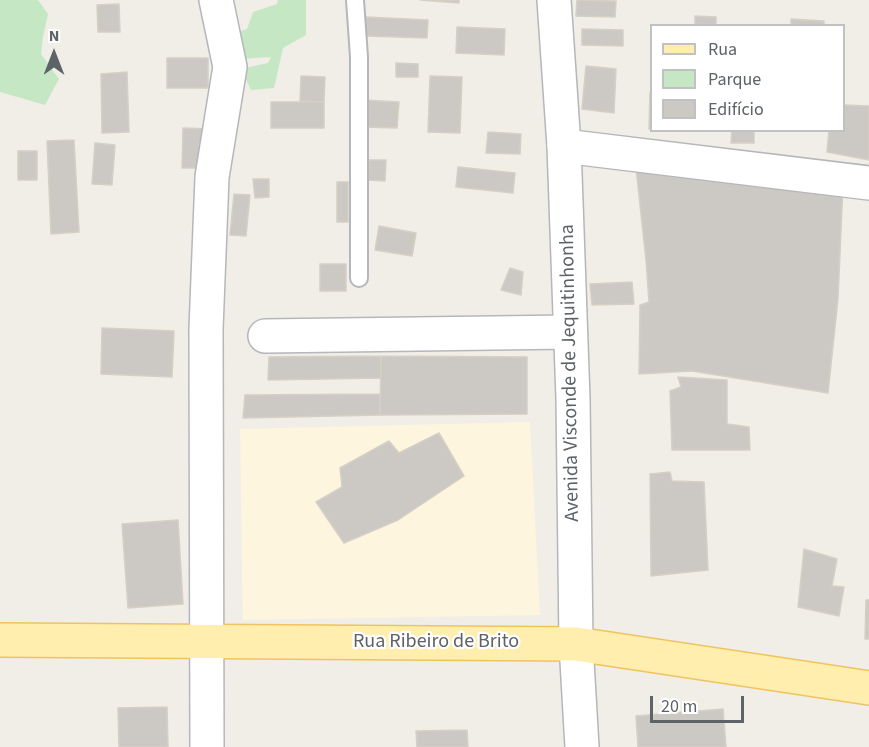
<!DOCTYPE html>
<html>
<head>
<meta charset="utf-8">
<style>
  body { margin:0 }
  #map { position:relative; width:869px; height:747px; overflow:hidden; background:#f0eee7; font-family:"Source Sans 3",sans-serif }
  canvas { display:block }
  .legend { position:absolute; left:650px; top:24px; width:195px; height:108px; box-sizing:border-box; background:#fff; border:2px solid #bfc1c2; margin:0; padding:8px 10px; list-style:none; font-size:18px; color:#5e6367 }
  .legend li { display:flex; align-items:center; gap:12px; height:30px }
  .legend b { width:30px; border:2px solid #bfc1c2 }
  .north { position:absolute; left:24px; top:24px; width:60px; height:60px; -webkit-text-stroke:4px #fff; paint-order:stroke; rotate:0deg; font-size:16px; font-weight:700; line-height:24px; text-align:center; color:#5e6367 }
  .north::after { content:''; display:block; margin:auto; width:21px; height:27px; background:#5e6367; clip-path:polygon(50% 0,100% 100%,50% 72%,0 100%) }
  .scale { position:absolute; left:650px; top:696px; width:94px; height:27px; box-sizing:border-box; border:3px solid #5e6367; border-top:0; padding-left:8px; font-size:18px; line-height:21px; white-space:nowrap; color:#5e6367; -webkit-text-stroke:4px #fff; paint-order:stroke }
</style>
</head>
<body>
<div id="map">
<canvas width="869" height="747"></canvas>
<ul class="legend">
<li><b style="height:8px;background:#ffeeae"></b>Rua</li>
<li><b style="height:16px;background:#c5e7c4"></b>Parque</li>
<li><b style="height:16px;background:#ccc9c4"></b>Edifício</li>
</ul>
<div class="north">N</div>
<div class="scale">20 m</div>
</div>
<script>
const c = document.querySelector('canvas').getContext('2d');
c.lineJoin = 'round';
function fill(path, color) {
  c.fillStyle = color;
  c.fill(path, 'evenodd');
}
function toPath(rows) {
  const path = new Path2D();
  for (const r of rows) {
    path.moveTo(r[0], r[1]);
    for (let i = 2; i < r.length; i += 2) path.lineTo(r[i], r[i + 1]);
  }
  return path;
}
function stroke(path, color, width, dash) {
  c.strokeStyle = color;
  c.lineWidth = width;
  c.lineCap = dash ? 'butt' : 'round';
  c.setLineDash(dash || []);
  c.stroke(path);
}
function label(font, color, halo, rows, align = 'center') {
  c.font = font + ' "Source Sans 3",sans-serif';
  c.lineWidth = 4.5;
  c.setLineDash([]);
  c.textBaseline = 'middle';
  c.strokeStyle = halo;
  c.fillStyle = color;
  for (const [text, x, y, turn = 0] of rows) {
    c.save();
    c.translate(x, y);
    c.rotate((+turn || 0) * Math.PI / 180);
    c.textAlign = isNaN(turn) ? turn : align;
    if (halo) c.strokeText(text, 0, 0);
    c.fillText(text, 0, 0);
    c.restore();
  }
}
fill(toPath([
  [530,422,540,615,243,620,240,429]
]), '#fef5df');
fill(toPath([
  [0,0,38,0,48,14,43,37,41,54,59,79,45,105,0,92],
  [278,0,306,0,306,35,283,48,274,88,251,90,241,69,268,63,271,57,240,59,231,35,247,29,253,12,277,4]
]), '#c5e7c4');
const building = toPath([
  [420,0,459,0,459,3,420,0],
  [577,0,616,1,615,17,576,16,577,0],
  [119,4,120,32,98,32,97,5,119,4],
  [695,16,716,17,716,26,695,26,695,16],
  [366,17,428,20,427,38,366,36,366,17],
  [791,19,824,21,824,26,791,26,791,19],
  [457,27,505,29,504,55,456,53,457,27],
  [582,29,623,30,623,46,582,45,582,29],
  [167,58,208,58,208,88,167,88,167,58],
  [396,63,418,64,418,77,396,77,396,63],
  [586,66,616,69,614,113,582,109,586,66],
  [127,72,129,132,102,133,101,74,127,72],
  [301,76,325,77,324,102,300,101,301,76],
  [430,76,462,77,460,133,428,132,430,76],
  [650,92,652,92,652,129,649,129,650,92],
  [364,100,399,102,397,128,363,127,364,100],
  [271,102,324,102,324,128,271,128,271,102],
  [844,105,869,106,869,160,827,152,829,130,844,130,844,105],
  [183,128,209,129,208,168,182,168,183,128],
  [732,130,754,130,754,143,731,143,732,130],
  [488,132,521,134,520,154,486,153,488,132],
  [74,140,79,232,51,234,47,141,74,140],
  [95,143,115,145,112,185,92,184,95,143],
  [18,151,37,151,37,180,18,180,18,151],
  [635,159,843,185,838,299,828,393,692,371,639,374,640,305,649,302,646,260,635,159],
  [369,160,386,160,385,181,368,180,369,160],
  [458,167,515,173,513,193,456,187,458,167],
  [253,179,269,179,269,197,255,198,253,179],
  [337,182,348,182,348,222,337,222,337,182],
  [234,194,250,195,246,236,230,235,234,194],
  [379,226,416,233,412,256,375,250,379,226],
  [320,264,346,264,346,291,320,291,320,264],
  [510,268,523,272,521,295,501,290,510,268],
  [632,282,634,304,592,305,590,284,632,282],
  [102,328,174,331,172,377,101,374,102,328],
  [381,356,527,357,527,414,380,415,381,356],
  [381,356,381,378,268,380,269,357,381,356],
  [678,377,727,380,727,424,749,427,750,450,672,450,670,391,681,387,678,377],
  [380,394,380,415,243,418,245,395,380,394],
  [439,433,464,476,398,520,344,543,316,502,342,487,340,468,389,441,399,453,439,433],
  [670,472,672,481,704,482,708,570,651,576,650,474,670,472],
  [178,520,183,604,128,608,122,524,178,520],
  [804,549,837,559,832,586,844,587,839,616,798,607,804,549],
  [866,600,869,600,869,639,865,639,866,600],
  [167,707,168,747,119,747,118,708,167,707],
  [723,709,726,747,638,747,636,716,723,709],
  [467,730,468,747,417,747,416,731,467,730]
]);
fill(building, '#ccc9c4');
stroke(building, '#d5d0c5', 1.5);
const lane = toPath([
  [355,0,359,57,359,278]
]);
const street = toPath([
  [564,146,869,183],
  [265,336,570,332],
  [207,747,206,329,212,177,230,67,216,0]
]);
const secondary = toPath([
  [554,0,564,146,573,399,576,644,582,747]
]);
const primary = toPath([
  [0,640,576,644,869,688]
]);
stroke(lane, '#b4b7bb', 20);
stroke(street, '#b4b7bb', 36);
stroke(secondary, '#b3b7bb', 36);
stroke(primary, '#f1c35f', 36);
stroke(lane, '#fff', 16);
stroke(street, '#fff', 33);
stroke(secondary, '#fff', 33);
stroke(primary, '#ffeeae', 33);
label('20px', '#5e6367', '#fff', [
  ["Avenida Visconde de Jequitinhonha",571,373,-91],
  ["Rua Ribeiro de Brito",436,643]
]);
</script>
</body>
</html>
